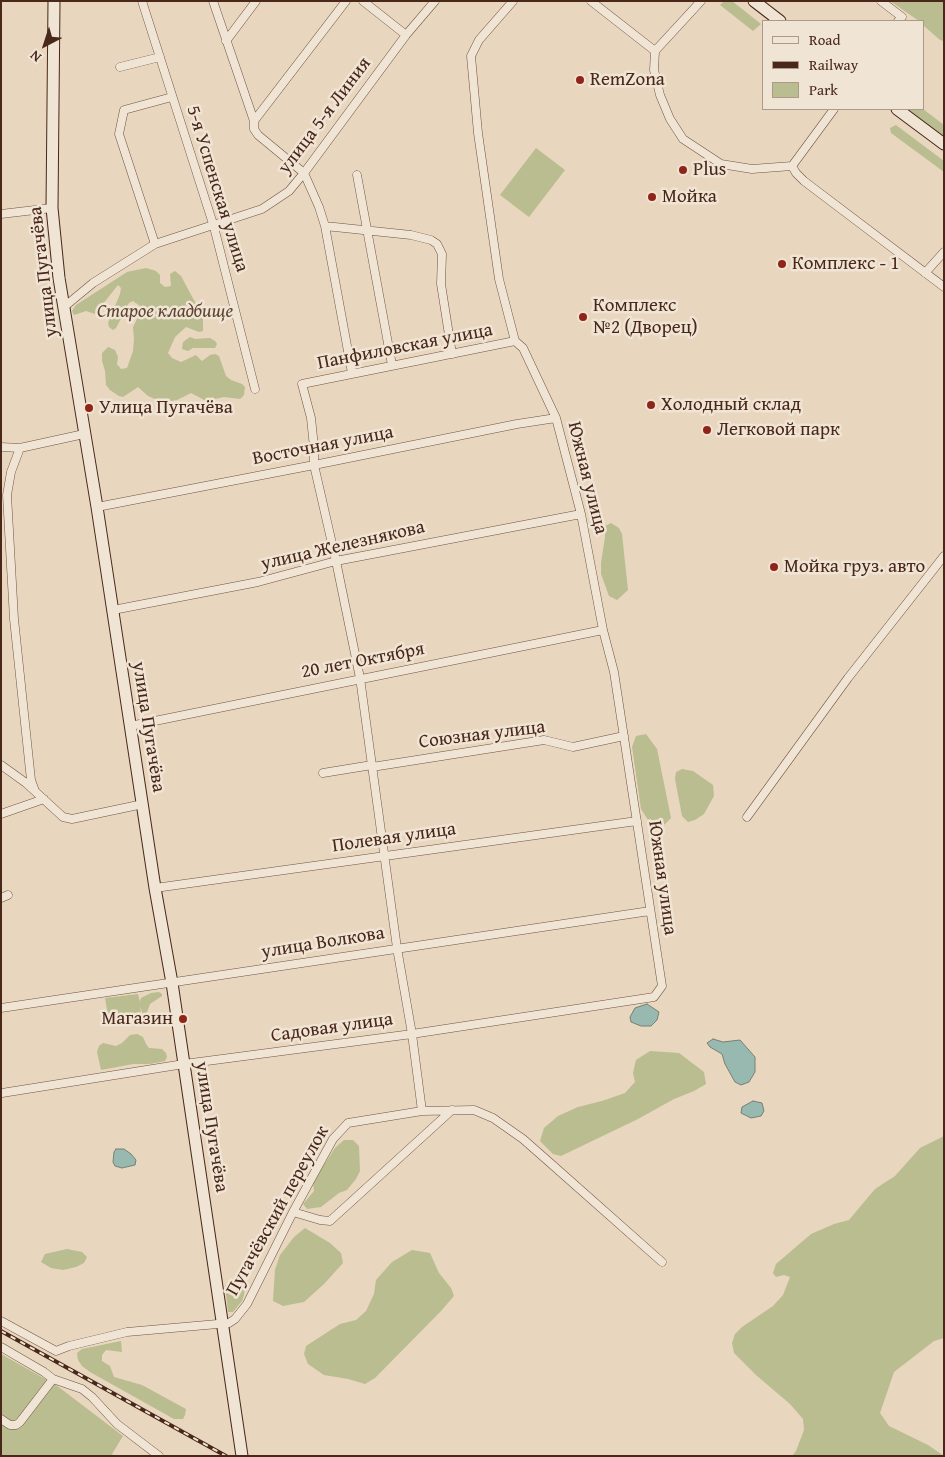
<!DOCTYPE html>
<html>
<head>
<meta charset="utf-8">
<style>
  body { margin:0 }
  #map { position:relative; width:945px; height:1457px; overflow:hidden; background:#e8d6be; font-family:"Gentium Book Plus",serif }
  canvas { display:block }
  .frame { position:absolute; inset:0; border:2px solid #492719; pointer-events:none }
  .legend { position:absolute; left:762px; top:20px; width:162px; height:90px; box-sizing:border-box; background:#f0e4d5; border:1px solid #ad988a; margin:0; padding:6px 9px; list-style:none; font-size:15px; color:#492719 }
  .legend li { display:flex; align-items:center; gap:10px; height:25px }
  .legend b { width:25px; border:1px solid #ad988a }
  .north { position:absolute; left:20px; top:20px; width:50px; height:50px; -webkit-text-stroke:4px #f0e4d5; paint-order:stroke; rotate:220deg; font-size:14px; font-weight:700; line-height:20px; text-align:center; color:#492719 }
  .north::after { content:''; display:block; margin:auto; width:18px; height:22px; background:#492719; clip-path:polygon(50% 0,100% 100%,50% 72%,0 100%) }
</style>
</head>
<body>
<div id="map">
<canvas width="945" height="1457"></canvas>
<div class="frame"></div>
<ul class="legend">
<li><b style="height:6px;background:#f0e4d5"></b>Road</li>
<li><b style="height:6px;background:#492719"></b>Railway</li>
<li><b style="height:14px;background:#b9bd8f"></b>Park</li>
</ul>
<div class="north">N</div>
</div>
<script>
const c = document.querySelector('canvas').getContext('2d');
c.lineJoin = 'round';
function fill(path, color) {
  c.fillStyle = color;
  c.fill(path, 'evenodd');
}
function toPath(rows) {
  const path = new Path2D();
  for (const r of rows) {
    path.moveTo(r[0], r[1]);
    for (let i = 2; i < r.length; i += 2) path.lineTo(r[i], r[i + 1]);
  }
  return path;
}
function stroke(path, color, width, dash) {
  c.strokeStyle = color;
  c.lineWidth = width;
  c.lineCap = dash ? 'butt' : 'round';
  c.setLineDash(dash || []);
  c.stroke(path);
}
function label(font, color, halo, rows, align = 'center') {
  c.font = font + ' "Gentium Book Plus",serif';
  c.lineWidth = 5;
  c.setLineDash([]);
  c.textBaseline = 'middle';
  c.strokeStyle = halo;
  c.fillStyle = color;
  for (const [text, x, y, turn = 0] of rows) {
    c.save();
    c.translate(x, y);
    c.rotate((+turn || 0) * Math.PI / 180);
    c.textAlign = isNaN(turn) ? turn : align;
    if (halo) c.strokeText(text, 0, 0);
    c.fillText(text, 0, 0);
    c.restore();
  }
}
fill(toPath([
  [724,1,732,1,761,24,753,31,720,5],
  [890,1,944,1,944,41,940,40,924,26,924,21,919,21],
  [907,109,923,109,944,125,944,137],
  [896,125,944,161,944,172,891,133,890,128],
  [536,148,565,170,529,217,500,195],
  [146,268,156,271,160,275,160,283,165,287,171,286,170,274,175,271,181,276,203,317,203,331,199,332,186,327,175,337,168,353,172,358,181,362,196,355,202,361,210,355,215,354,219,356,226,376,231,380,242,384,245,387,244,395,240,399,224,397,206,401,191,393,177,400,165,402,155,399,148,396,138,387,123,397,119,396,110,390,106,385,105,371,102,361,102,353,108,347,115,350,118,357,117,364,121,369,127,368,133,351,134,339,133,327,138,317,140,306,133,301,129,303,116,328,113,330,109,327,108,323,120,294,121,288,118,285,95,314,86,311,74,315,72,311,76,305,127,272],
  [190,337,195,339,210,338,215,341,217,344,215,348,193,348,188,351,182,349,183,342],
  [611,523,619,528,622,534,627,581,628,590,617,600,609,596,601,574,601,563,605,537,605,526],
  [646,734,657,749,671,818,660,829,648,820,641,809,632,747,636,736],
  [682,769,693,771,713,785,714,796,704,814,695,820,688,822,682,816,675,779,676,772],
  [159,992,162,994,162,996,150,1004,146,1015,143,1015,140,1006,141,1012,108,1016,105,998,138,994,140,1002,141,998,151,993],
  [137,1034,143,1037,146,1044,149,1048,162,1049,166,1053,167,1057,165,1061,150,1064,133,1064,101,1070,97,1052,99,1046,103,1043,116,1046,122,1043,130,1035],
  [650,1051,679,1053,704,1072,706,1084,694,1091,674,1099,638,1119,561,1156,553,1154,540,1141,544,1128,558,1116,578,1107,602,1101,625,1093,635,1082,633,1073,636,1060],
  [944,1136,944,1338,934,1341,894,1372,880,1413,889,1426,928,1445,944,1456,792,1456,796,1451,804,1430,803,1419,790,1404,756,1375,734,1353,732,1343,735,1334,742,1327,773,1306,783,1295,790,1277,784,1275,776,1277,773,1273,776,1264,811,1234,834,1224,849,1220,875,1189,895,1176,920,1148],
  [344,1140,353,1140,359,1146,360,1171,356,1179,347,1190,339,1193,321,1207,307,1209,303,1204,314,1191,313,1183,320,1171,335,1148],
  [305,1228,330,1243,341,1253,343,1263,324,1284,304,1302,283,1306,273,1301,275,1270,280,1255,294,1237],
  [67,1249,82,1252,87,1257,84,1263,76,1267,63,1270,51,1268,41,1262,45,1254],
  [412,1250,430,1253,439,1273,451,1288,454,1296,441,1311,375,1378,365,1384,348,1379,324,1375,308,1364,304,1354,306,1346,340,1324,356,1320,366,1311,374,1294,376,1280,392,1262],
  [245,1284,244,1295,242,1301,233,1312,228,1312,225,1285],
  [121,1341,122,1352,106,1350,102,1355,102,1361,110,1366,114,1377,142,1385,186,1409,185,1415,183,1419,174,1419,90,1372,82,1366,78,1360,77,1353,82,1349],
  [1,1354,56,1385,123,1436,112,1454,114,1456,1,1456]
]), '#b9bd8f');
const water = toPath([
  [647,1004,659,1012,657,1020,651,1026,641,1026,631,1022,630,1017,635,1008,647,1004],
  [713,1039,723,1042,740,1040,755,1057,755,1072,749,1082,741,1085,735,1082,725,1064,722,1054,710,1047,707,1043,713,1039],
  [753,1101,762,1103,764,1111,761,1116,751,1118,741,1113,742,1107,753,1101],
  [116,1149,124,1149,131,1154,136,1160,135,1165,122,1168,115,1166,113,1162,114,1152,116,1149]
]);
fill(water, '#97b9b0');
stroke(water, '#787f74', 1);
const street = toPath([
  [142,1,214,227,255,389],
  [213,1,254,121,254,129,258,135,304,173,319,207,325,226,352,373],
  [363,1,406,35],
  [591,1,655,51],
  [701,1,655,51,654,70,660,95,670,119,683,139,721,164,752,169,792,166,834,109],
  [881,1,902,17,898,21],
  [226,41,256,1],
  [120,67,160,57],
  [254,121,346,1],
  [792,166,796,173,804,181,944,287],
  [357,175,392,365],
  [1,214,52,208],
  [325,226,411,235,431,240,437,244,442,254,441,284,452,354],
  [155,244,119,134,124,110,172,97],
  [925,273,944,252],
  [64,307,93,283,155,244,262,209,289,191,304,173,406,35,435,1],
  [1,447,20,448,84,434],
  [20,448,11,472,7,495,14,619,31,780,35,791],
  [97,507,314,465,517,424,556,418],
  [113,610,258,582,336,561,581,514],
  [130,726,603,630],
  [1,765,26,783,63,817,72,819,143,804],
  [372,767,544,740,573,747,624,736],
  [323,773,372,765],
  [1,814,44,799],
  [747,817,848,678,944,556],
  [155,888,637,821],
  [1,898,8,895],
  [1,1008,650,911],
  [2,1093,184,1064,412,1034,654,997,662,986,614,672,603,630,581,514,556,418,523,348,515,341,499,279,478,133,471,56,479,40,513,1],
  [422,1111,412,1034,397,948,360,678,336,561,314,465,314,447,311,418,302,384,515,341],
  [293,1212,320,1220,330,1221,452,1110],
  [1,1321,56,1351,69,1346,127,1332,229,1323,235,1319,247,1304,293,1212,333,1139,348,1123,422,1111,474,1110,493,1118,523,1139,548,1161,662,1262],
  [1,1347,44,1372,53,1379,82,1389,92,1397,117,1424,159,1456],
  [1,1419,10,1425,16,1425,20,1422,53,1379]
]);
const secondary = toPath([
  [54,1,52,208,59,278,97,507,155,888,172,983,242,1456],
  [754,1,780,21],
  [897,109,944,144]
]);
stroke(street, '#715342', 9);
stroke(secondary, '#492719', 13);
stroke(street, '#f0e4d5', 8);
stroke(secondary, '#f0e4d5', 11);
const rail = toPath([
  [1,1331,226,1456]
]);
stroke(rail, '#492719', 4);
stroke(rail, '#f0e4d5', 2, [5.5]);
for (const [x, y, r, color] of [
  [580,80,5,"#8f2418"],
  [683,170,5,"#8f2418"],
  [652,197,5,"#8f2418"],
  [782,264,5,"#8f2418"],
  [583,317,5,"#8f2418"],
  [651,405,5,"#8f2418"],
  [89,408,5,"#8f2418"],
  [707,430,5,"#8f2418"],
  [774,567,5,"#8f2418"],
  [183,1019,5,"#8f2418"]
]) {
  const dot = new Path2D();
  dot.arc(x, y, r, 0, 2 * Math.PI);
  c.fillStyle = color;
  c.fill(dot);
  stroke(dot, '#f0e4d5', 2);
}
label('19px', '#492719', '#f0e4d5', [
  ["RemZona",590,80],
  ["Plus",693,170],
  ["Мойка",662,197],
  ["Комплекс - 1",792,264],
  ["Комплекс",593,306],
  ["№2 (Дворец)",593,328],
  ["Холодный склад",661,405],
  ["Улица Пугачёва",99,408],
  ["Легковой парк",717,430],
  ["Мойка груз. авто",784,567],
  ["Магазин",173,1019,"right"]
], 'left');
label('19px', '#492719', '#f0e4d5', [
  ["улица 5-я Линия",325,116,-53],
  ["5-я Успенская улица",217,189,73],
  ["улица Пугачёва",44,272,-97],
  ["Панфиловская улица",405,347,-11],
  ["Восточная улица",323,446,-11],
  ["Южная улица",587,478,76],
  ["улица Железнякова",343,546,-13],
  ["20 лет Октября",363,661,-11],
  ["улица Пугачёва",148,727,81],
  ["Союзная улица",482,735,-7],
  ["Полевая улица",394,838,-8],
  ["Южная улица",662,878,82],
  ["улица Волкова",323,943,-9],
  ["Садовая улица",332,1028,-8],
  ["улица Пугачёва",211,1127,81],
  ["Пугачёвский переулок",278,1211,-61]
]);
label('italic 19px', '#5f4531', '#f0e4d5', [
  ["Старое кладбище",165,312]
]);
</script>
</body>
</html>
